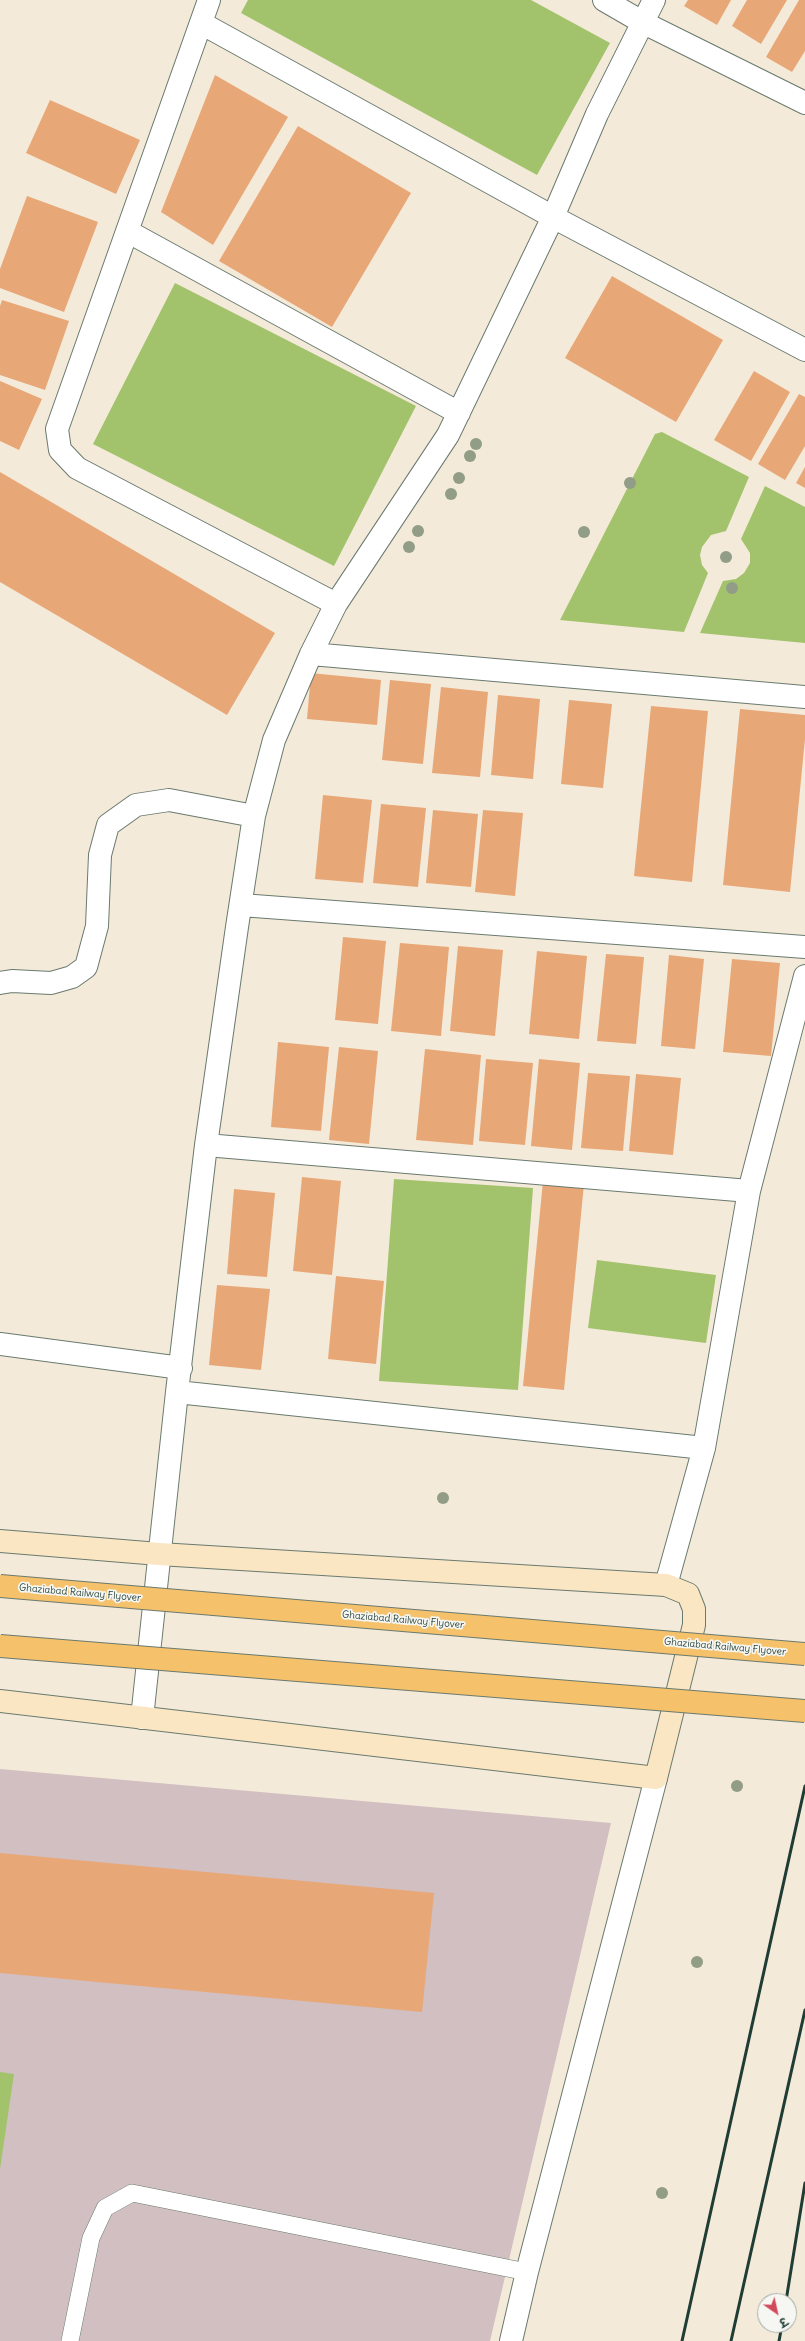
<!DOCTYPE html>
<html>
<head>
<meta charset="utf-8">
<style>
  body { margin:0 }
  #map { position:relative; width:805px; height:2341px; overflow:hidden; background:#f4eada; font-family:Delius,"Playpen Sans Deva",sans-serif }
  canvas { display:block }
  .north { position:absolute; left:757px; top:2293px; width:40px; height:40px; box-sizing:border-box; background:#f6f6f2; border:1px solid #a0aca6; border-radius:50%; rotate:146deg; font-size:11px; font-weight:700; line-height:16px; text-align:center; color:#1f3d34 }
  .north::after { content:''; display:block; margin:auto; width:14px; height:18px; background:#d1495b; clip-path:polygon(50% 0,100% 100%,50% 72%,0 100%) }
</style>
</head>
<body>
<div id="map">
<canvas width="805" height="2341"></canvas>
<div class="north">उ</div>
</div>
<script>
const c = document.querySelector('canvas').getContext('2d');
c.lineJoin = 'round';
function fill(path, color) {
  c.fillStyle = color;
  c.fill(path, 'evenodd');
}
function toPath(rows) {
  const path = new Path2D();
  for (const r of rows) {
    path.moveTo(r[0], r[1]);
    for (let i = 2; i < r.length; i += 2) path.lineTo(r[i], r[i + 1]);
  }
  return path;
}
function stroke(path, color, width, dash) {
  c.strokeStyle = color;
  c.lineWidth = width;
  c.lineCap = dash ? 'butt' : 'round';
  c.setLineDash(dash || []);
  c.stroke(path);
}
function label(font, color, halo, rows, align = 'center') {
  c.font = font + ' Delius,sans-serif';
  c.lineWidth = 3.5;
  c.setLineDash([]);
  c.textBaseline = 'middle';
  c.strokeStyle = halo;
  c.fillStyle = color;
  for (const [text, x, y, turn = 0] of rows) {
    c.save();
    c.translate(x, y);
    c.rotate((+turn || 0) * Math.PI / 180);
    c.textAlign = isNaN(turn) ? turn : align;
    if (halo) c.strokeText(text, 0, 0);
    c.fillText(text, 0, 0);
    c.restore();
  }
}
fill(toPath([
  [0,1769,611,1823,490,2341,0,2341]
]), '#d2bfc1');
fill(toPath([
  [248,0,531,0,610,43,537,175,241,13],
  [175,283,416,406,334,566,93,444],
  [662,432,749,477,726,531,711,535,702,547,700,555,702,565,708,573,684,632,560,620,655,434],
  [765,486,805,507,805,643,700,633,723,581,736,579,744,573,750,563,750,553,741,539],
  [394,1179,533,1188,518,1390,379,1381],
  [597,1260,716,1275,706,1343,588,1328],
  [0,2072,14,2074,0,2169]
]), '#a2c36c');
fill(toPath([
  [688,0,731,0,717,25,684,6],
  [747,0,787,0,761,44,732,26],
  [799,0,805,0,805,51,792,72,766,57],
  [215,75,288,117,213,245,161,212],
  [50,100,140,140,116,194,26,153],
  [298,126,411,193,332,327,219,261],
  [27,196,98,222,64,312,0,288,0,269],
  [612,276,723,340,676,422,565,358],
  [2,300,69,321,45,390,0,375,0,306],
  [754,371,790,392,751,461,714,440],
  [0,381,42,399,19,450,0,441],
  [799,394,805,397,805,446,785,480,758,464],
  [805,467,805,488,796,483],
  [0,472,275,633,227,715,0,582],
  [311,673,381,680,377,725,307,719],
  [390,680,431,684,423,764,382,760],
  [441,687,488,692,480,777,432,773],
  [498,695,540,699,533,779,491,775],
  [569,700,612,704,603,788,561,784],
  [651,706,708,711,692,882,634,876],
  [740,709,805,715,805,739,790,892,723,885],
  [323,795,372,800,363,883,315,879],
  [381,804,426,808,418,887,373,883],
  [433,810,478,814,471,887,426,883],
  [483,810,523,813,515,896,475,892],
  [343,937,386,941,378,1024,335,1020],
  [400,943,449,947,441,1036,391,1031],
  [458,946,503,950,495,1036,450,1031],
  [537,951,587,956,579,1039,529,1034],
  [606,954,644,957,636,1044,597,1041],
  [669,955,704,959,695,1049,661,1046],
  [732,959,780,963,771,1056,723,1052],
  [278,1042,329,1047,321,1131,271,1127],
  [339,1047,378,1051,369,1144,329,1140],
  [425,1049,481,1055,473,1145,416,1140],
  [486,1059,533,1063,525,1145,479,1141],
  [539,1059,580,1063,572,1150,531,1146],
  [588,1073,630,1076,623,1151,581,1148],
  [636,1074,681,1078,673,1155,629,1151],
  [302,1177,341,1181,332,1275,293,1271],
  [543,1181,584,1184,564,1390,523,1386],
  [234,1189,275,1193,267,1277,227,1274],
  [336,1276,384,1281,376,1364,328,1359],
  [217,1285,270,1289,261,1370,209,1365],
  [0,1853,434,1893,422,2012,0,1973]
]), '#e8a776');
const lane = toPath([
  [70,2341,91,2238,105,2208,132,2193,527,2272]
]);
const street = toPath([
  [209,0,57,429,60,450,77,468,336,604],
  [604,0,642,22,805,103],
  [201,23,553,217,805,350],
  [127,231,459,413],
  [311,654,805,697],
  [241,905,805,947],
  [0,983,12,981,51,983,72,977,86,967,97,926,100,855,108,825,136,805,169,800,254,816],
  [206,1145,749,1191],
  [0,1344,181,1368],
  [177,1392,206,1145,237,927,254,816,274,740,311,654,336,604,448,435,553,217,597,114,654,0],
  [666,1585,704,1448,749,1191,805,976],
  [142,1718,177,1392,704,1448],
  [511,2341,527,2272,656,1778]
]);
const secondary = toPath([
  [0,1541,159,1554,666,1585,688,1594,694,1609,694,1625,656,1778,0,1701]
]);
stroke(lane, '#6a7a6e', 18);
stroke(street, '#6a7a6e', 24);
stroke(secondary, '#6a7a6e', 24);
stroke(lane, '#fff', 17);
stroke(street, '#fff', 22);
stroke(secondary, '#fbe6c4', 22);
stroke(toPath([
  [786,2301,805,2183],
  [682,2341,805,1786],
  [731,2341,805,2010],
  [779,2341,782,2325]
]), '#1f3d34', 3);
const highwayBridge = toPath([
  [0,1586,805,1654],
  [0,1646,805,1711]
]);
stroke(highwayBridge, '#6a7a6e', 24, []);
stroke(highwayBridge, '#f5c16b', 22);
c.fillStyle = '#919d86';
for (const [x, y] of [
  [476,444],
  [470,456],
  [459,478],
  [630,483],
  [451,494],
  [418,531],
  [584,532],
  [409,547],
  [726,557],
  [732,588],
  [443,1498],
  [737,1786],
  [697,1962],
  [662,2193]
]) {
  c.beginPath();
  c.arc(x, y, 6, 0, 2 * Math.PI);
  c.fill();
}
label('10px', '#1f3d34', '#f6f6f2', [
  ["Ghaziabad Railway Flyover",80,1593,5],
  ["Ghaziabad Railway Flyover",403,1620,5],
  ["Ghaziabad Railway Flyover",725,1647,5]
]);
</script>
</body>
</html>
